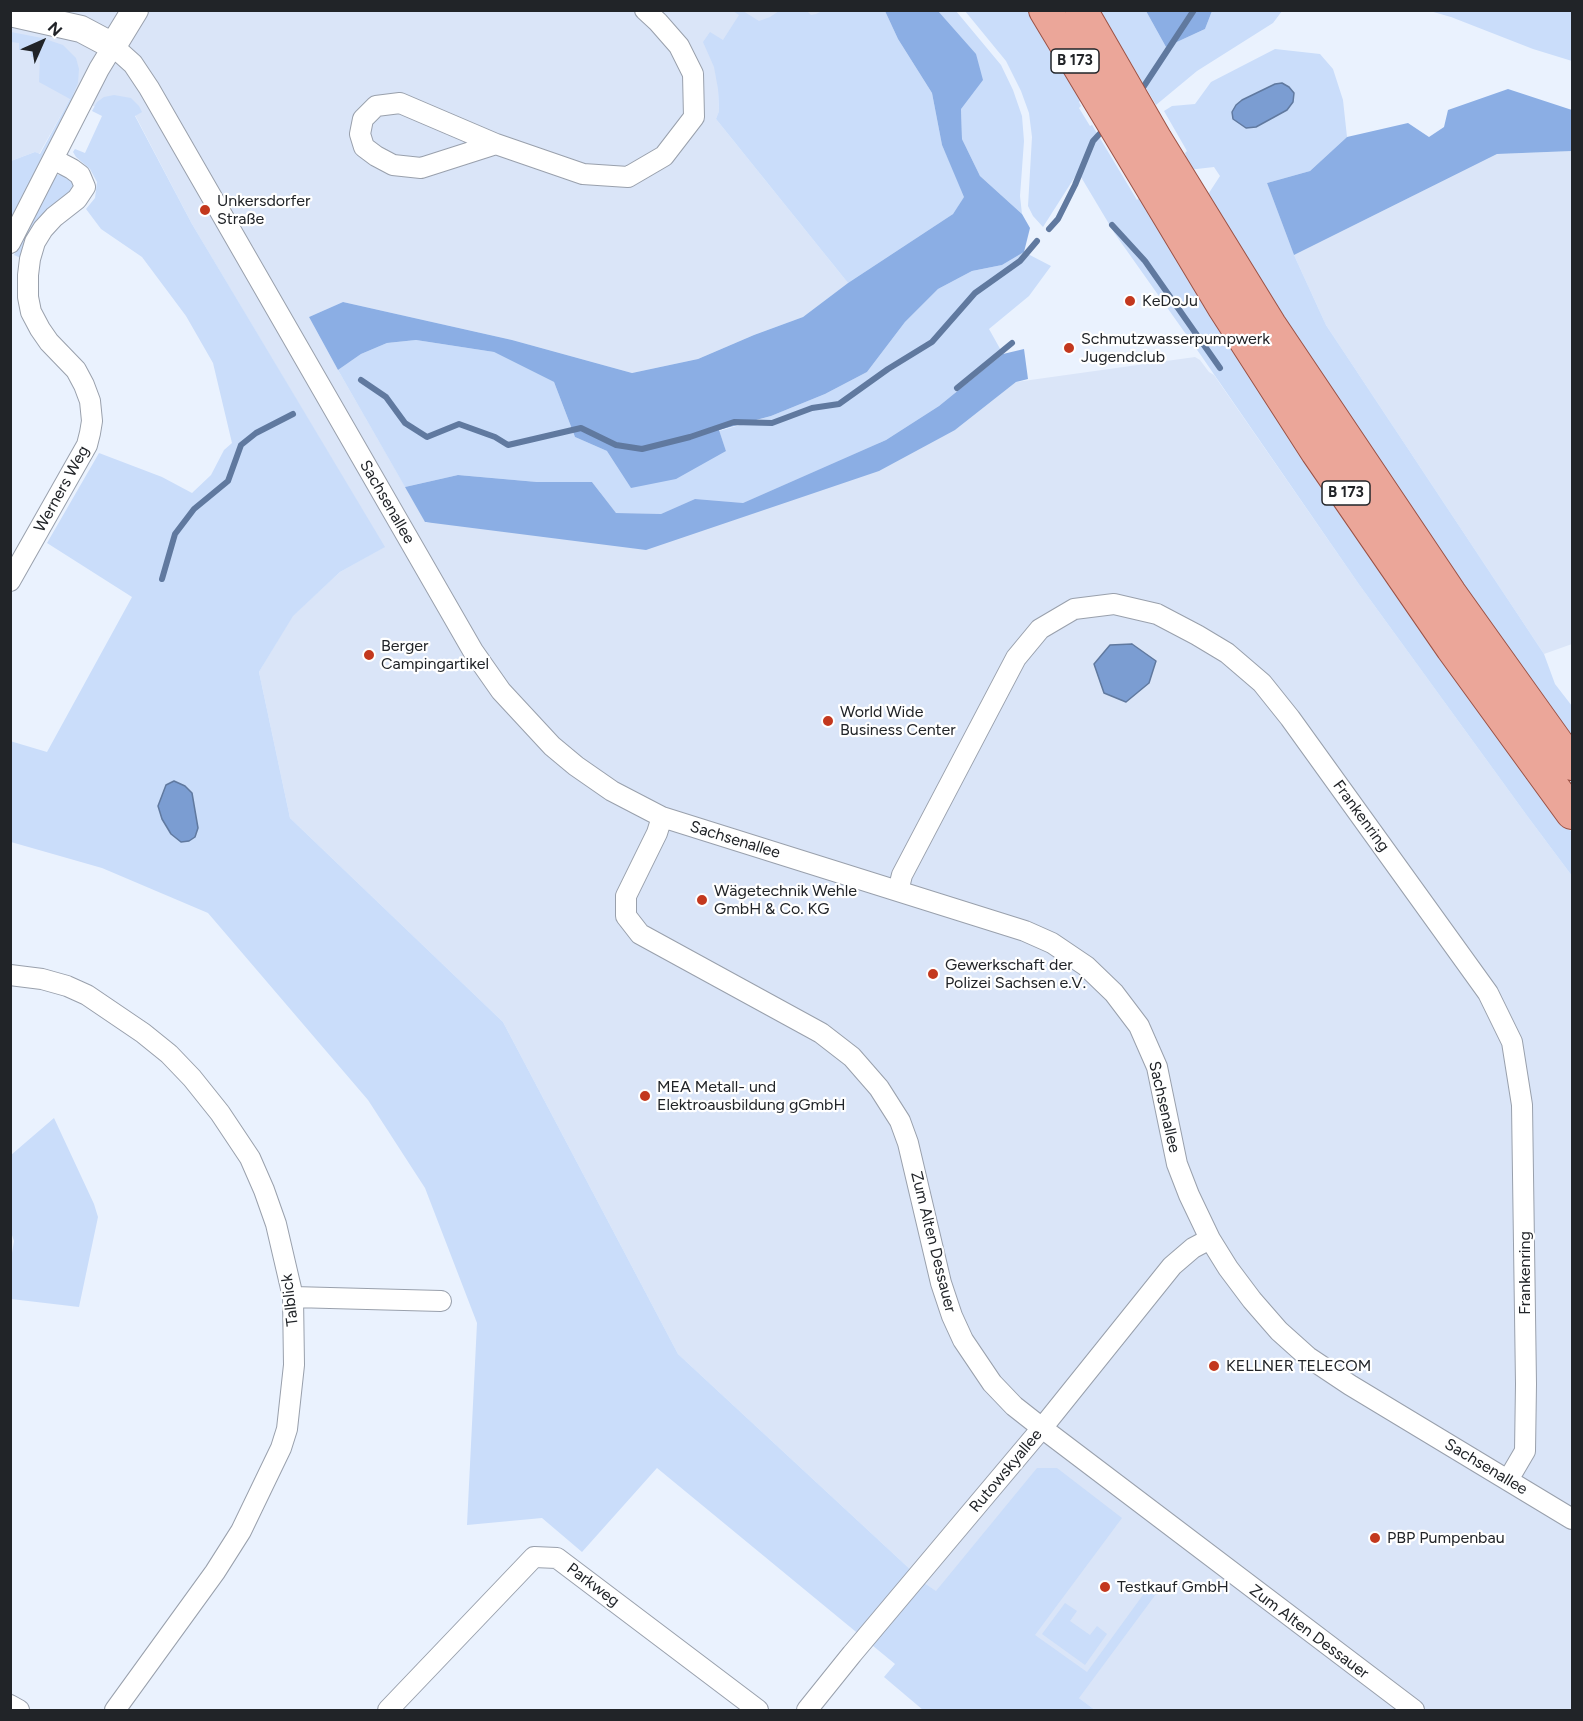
<!DOCTYPE html>
<html>
<head>
<meta charset="utf-8">
<style>
  body { margin:0 }
  #map { position:relative; width:1583px; height:1721px; overflow:hidden; background:#eaf2fe; font-family:Figtree,sans-serif }
  canvas { display:block }
  .frame { position:absolute; inset:0; border:12px solid #212428; pointer-events:none }
  .north { position:absolute; left:12px; top:12px; width:60px; height:60px; -webkit-text-stroke:4px #fff; paint-order:stroke; rotate:45deg; font-size:16px; font-weight:700; line-height:24px; text-align:center; color:#212428 }
  .north::after { content:''; display:block; margin:auto; width:21px; height:27px; background:#212428; clip-path:polygon(50% 0,100% 100%,50% 72%,0 100%) }
</style>
</head>
<body>
<div id="map">
<canvas width="1583" height="1721"></canvas>
<div class="frame"></div>
<div class="north">N</div>
</div>
<script>
const c = document.querySelector('canvas').getContext('2d');
c.lineJoin = 'round';
function fill(path, color) {
  c.fillStyle = color;
  c.fill(path, 'evenodd');
}
function toPath(rows) {
  const path = new Path2D();
  for (const r of rows) {
    path.moveTo(r[0], r[1]);
    for (let i = 2; i < r.length; i += 2) path.lineTo(r[i], r[i + 1]);
  }
  return path;
}
function stroke(path, color, width, dash) {
  c.strokeStyle = color;
  c.lineWidth = width;
  c.lineCap = dash ? 'butt' : 'round';
  c.setLineDash(dash || []);
  c.stroke(path);
}
function label(font, color, halo, rows, align = 'center') {
  c.font = font + ' Figtree,sans-serif';
  c.lineWidth = 4.5;
  c.setLineDash([]);
  c.textBaseline = 'middle';
  c.strokeStyle = halo;
  c.fillStyle = color;
  for (const [text, x, y, turn = 0] of rows) {
    c.save();
    c.translate(x, y);
    c.rotate((+turn || 0) * Math.PI / 180);
    c.textAlign = isNaN(turn) ? turn : align;
    if (halo) c.strokeText(text, 0, 0);
    c.fillText(text, 0, 0);
    c.restore();
  }
}
fill(toPath([
  [11,11,838,11,718,92,719,111,716,119,848,283,803,317,754,335,698,359,632,373,512,340,343,302,309,317,338,370,426,523,955,430,1016,382,1195,357,1200,360,1209,372,1214,375,1358,583,1528,817,1572,876,1572,1710,1095,1710,926,1584,678,1354,503,1022,290,818,259,672,292,616,340,572,384,547,192,224,135,115,106,112,73,96,70,99,39,154,35,152,11,161],
  [1572,151,1572,644,1544,654,1326,325,1294,255,1497,154]
]), '#dae5f8');
fill(toPath([
  [733,11,743,11,759,21,770,17,779,11,807,11,811,15,816,14,822,11,885,11,898,39,932,93,942,145,965,196,953,214,848,283,716,119,719,111,718,89,714,67,703,42,710,32,723,40,739,15],
  [938,11,956,11,1001,65,1013,90,1022,116,1024,141,1020,196,1022,214,980,176,962,139,961,109],
  [965,11,1032,11,1083,98,1079,102,1081,106,1079,108,1090,126,1092,125,1137,200,1141,196,1470,694,1572,833,1572,876,1528,817,1358,583,1200,354,1115,234,1078,172,1043,227,1033,216,1028,206,1032,137,1029,113,1021,91,1006,61],
  [1094,11,1146,11,1166,47,1205,29,1212,11,1282,11,1273,23,1197,71,1156,105,1124,51,1120,55],
  [1430,11,1572,11,1572,61,1533,49,1451,17],
  [11,32,42,38,63,45,76,58,79,69,78,83,73,95,76,97,11,231,11,161,35,152,40,154,70,99,39,82,40,57,31,57,31,50,19,50,19,43,11,42],
  [1275,49,1320,54,1333,69,1343,100,1347,137,1310,171,1267,183,1294,255,1326,325,1544,654,1555,684,1572,706,1572,744,1428,542,1205,199,1220,176,1214,167,1188,170,1182,160,1186,156,1185,153,1187,151,1164,111,1172,106,1195,104,1211,82],
  [114,95,131,98,139,106,142,112,135,116,192,224,385,547,340,572,293,616,259,672,290,818,503,1022,678,1354,926,1584,936,1591,1037,1468,1057,1468,1122,1518,1035,1635,1087,1672,1148,1588,1156,1594,1079,1698,1095,1710,923,1710,884,1677,895,1664,657,1468,582,1552,542,1518,467,1525,477,1323,425,1188,368,1100,208,913,102,868,11,842,10,741,47,752,132,597,47,543,99,453,162,477,192,493,211,475,224,450,232,443,213,363,186,316,142,257,101,229,86,209,95,198,97,182,90,169,76,157,73,152,75,149,85,153,102,116,92,111,97,102,104,97],
  [56,175,64,175,76,183,23,259,14,255,49,181],
  [1024,252,1051,266,1029,296,989,329,1003,354,939,406,886,440,743,503,695,499,661,514,616,513,592,482,537,482,458,475,405,487,338,370,361,354,387,343,416,340,494,352,554,382,575,437,607,451,726,451,719,431,771,416,825,394,867,372,905,322,938,289,972,271,1002,265],
  [54,1118,94,1204,98,1217,79,1307,11,1299,10,1265,14,1241,10,1229,11,1155],
  [1065,1603,1077,1611,1070,1621,1090,1635,1097,1626,1107,1634,1085,1665,1042,1634]
]), '#caddfa');
fill(toPath([
  [885,11,938,11,976,54,983,80,961,109,962,139,980,176,1022,214,1030,228,1024,252,1002,265,972,271,938,289,905,322,867,372,825,394,771,416,719,430,726,451,676,479,631,488,607,451,575,437,554,382,494,352,416,340,387,343,361,354,338,370,309,317,343,302,512,340,632,373,698,359,754,335,803,317,848,283,953,214,964,197,942,145,932,93,898,39],
  [1146,11,1212,11,1205,29,1166,47],
  [1508,89,1572,110,1572,151,1497,154,1294,255,1267,183,1310,171,1347,137,1408,123,1429,137,1444,127,1448,110],
  [1024,349,1028,379,1016,382,955,430,879,471,646,550,425,522,405,487,458,475,537,482,592,482,616,513,661,514,695,499,743,503,886,440,939,406,1003,354]
]), '#8baee4');
const water = toPath([
  [1282,83,1289,87,1294,93,1293,102,1287,110,1256,127,1246,128,1233,119,1232,112,1236,105,1242,100,1275,84,1282,83],
  [1132,644,1156,661,1149,683,1126,702,1104,693,1094,664,1110,645,1132,644],
  [174,781,185,786,192,793,198,828,195,837,189,841,181,842,171,834,162,819,158,806,166,785,174,781]
]);
fill(water, '#7b9dd2');
stroke(water, '#60799f', 1.5);
stroke(toPath([
  [1139,92,1144,86,1194,10],
  [1112,225,1145,261,1220,368],
  [1049,229,1058,219,1075,185,1093,141,1105,128],
  [361,380,386,397,405,423,427,437,459,424,495,437,508,445,581,428,616,445,642,449,690,437,734,422,772,423,812,408,839,404,888,369,932,342,975,293,1020,261,1037,241],
  [957,388,1012,343],
  [162,579,175,534,194,509,228,481,241,445,256,433,293,414]
]), '#60799f', 6);
const minor = toPath([
  [496,144,421,168,393,165,376,156,364,147,360,134,363,119,376,106,400,103,496,144,583,174,628,177,664,156,694,117,693,74,679,46,658,22,645,10],
  [10,243,99,69,113,46,133,64,149,88,473,651,501,691,552,746,576,766,612,791,662,817,1025,931,1052,943,1086,966,1114,993,1139,1026,1157,1067,1177,1164,1189,1195,1210,1239,1228,1268,1252,1300,1279,1331,1308,1357,1350,1385,1572,1519],
  [10,581,87,445,90,433,92,421,90,401,84,385,76,370,49,342,40,329,31,312,28,297,28,275,30,259,35,242,43,229,54,217,77,199,85,187,80,175,72,169,53,159],
  [662,817,657,833,626,896,626,916,640,934,821,1033,852,1057,879,1088,900,1121,908,1143,941,1283,952,1316,963,1340,992,1383,1014,1406,1042,1428,1414,1710],
  [898,891,902,875,1016,658,1040,629,1074,609,1114,604,1157,614,1197,635,1227,653,1262,683,1290,718,1488,993,1512,1042,1522,1105,1526,1384,1525,1451,1508,1480],
  [10,975,42,979,67,986,87,995,143,1033,169,1054,192,1078,220,1113,250,1158,264,1190,276,1224,293,1297,294,1365,287,1429,281,1448,241,1531,215,1572,115,1710],
  [293,1297,441,1301],
  [10,1705,19,1710],
  [388,1710,534,1557,557,1558,758,1710],
  [807,1710,852,1654,1042,1428,1172,1266,1193,1248,1210,1239]
]);
const tertiary = toPath([
  [10,13,81,29,113,46,135,10]
]);
const primary = toPath([
  [1045,10,1223,306,1317,452,1452,648,1572,813],
  [1081,10,1156,140,1270,325,1450,593,1572,764]
]);
stroke(minor, '#99a0ac', 22);
stroke(tertiary, '#99a0ac', 28);
stroke(primary, '#9b5245', 34);
stroke(minor, '#fff', 20);
stroke(tertiary, '#fff', 26);
stroke(primary, '#eba699', 32);
for (const [x, y, r, color] of [
  [205,210,6,"#c3381e"],
  [1130,301,6,"#c3381e"],
  [1069,348,6,"#c3381e"],
  [369,655,6,"#c3381e"],
  [828,721,6,"#c3381e"],
  [702,900,6,"#c3381e"],
  [933,974,6,"#c3381e"],
  [645,1096,6,"#c3381e"],
  [1214,1366,6,"#c3381e"],
  [1375,1538,6,"#c3381e"],
  [1105,1587,6,"#c3381e"]
]) {
  const dot = new Path2D();
  dot.arc(x, y, r, 0, 2 * Math.PI);
  c.fillStyle = color;
  c.fill(dot);
  stroke(dot, '#fff', 2);
}
for (const [x, y, w] of [
  [1075,61,48],
  [1346,493,48]
]) {
  const box = new Path2D();
  box.roundRect(x - w / 2, y - 12, w, 24, 4.5);
  c.fillStyle = '#fff';
  c.fill(box);
  stroke(box, '#212428', 1.5);
}
label('bold 15px', '#212428', null, [
  ["B 173",1075,61],
  ["B 173",1346,493]
]);
label('16px', '#212428', '#fff', [
  ["Unkersdorfer",217,201],
  ["Straße",217,219],
  ["KeDoJu",1142,301],
  ["Schmutzwasserpumpwerk",1081,339],
  ["Jugendclub",1081,357],
  ["Berger",381,646],
  ["Campingartikel",381,664],
  ["World Wide",840,712],
  ["Business Center",840,730],
  ["Wägetechnik Wehle",714,891],
  ["GmbH & Co. KG",714,909],
  ["Gewerkschaft der",945,965],
  ["Polizei Sachsen e.V.",945,983],
  ["MEA Metall- und",657,1087],
  ["Elektroausbildung gGmbH",657,1105],
  ["KELLNER TELECOM",1226,1366],
  ["PBP Pumpenbau",1387,1538],
  ["Testkauf GmbH",1117,1587]
], 'left');
label('16px', '#212428', '#fff', [
  ["Werners Weg",62,489,-61],
  ["Sachsenallee",387,502,60],
  ["Frankenring",1361,816,54],
  ["Sachsenallee",735,840,17],
  ["Sachsenallee",1164,1107,77],
  ["Zum Alten Dessauer",933,1242,76],
  ["Frankenring",1525,1273,-90],
  ["Talblick",290,1300,-97],
  ["Sachsenallee",1486,1467,31],
  ["Rutowskyallee",1006,1471,-50],
  ["Parkweg",593,1585,37],
  ["Zum Alten Dessauer",1309,1632,37]
]);
</script>
</body>
</html>
